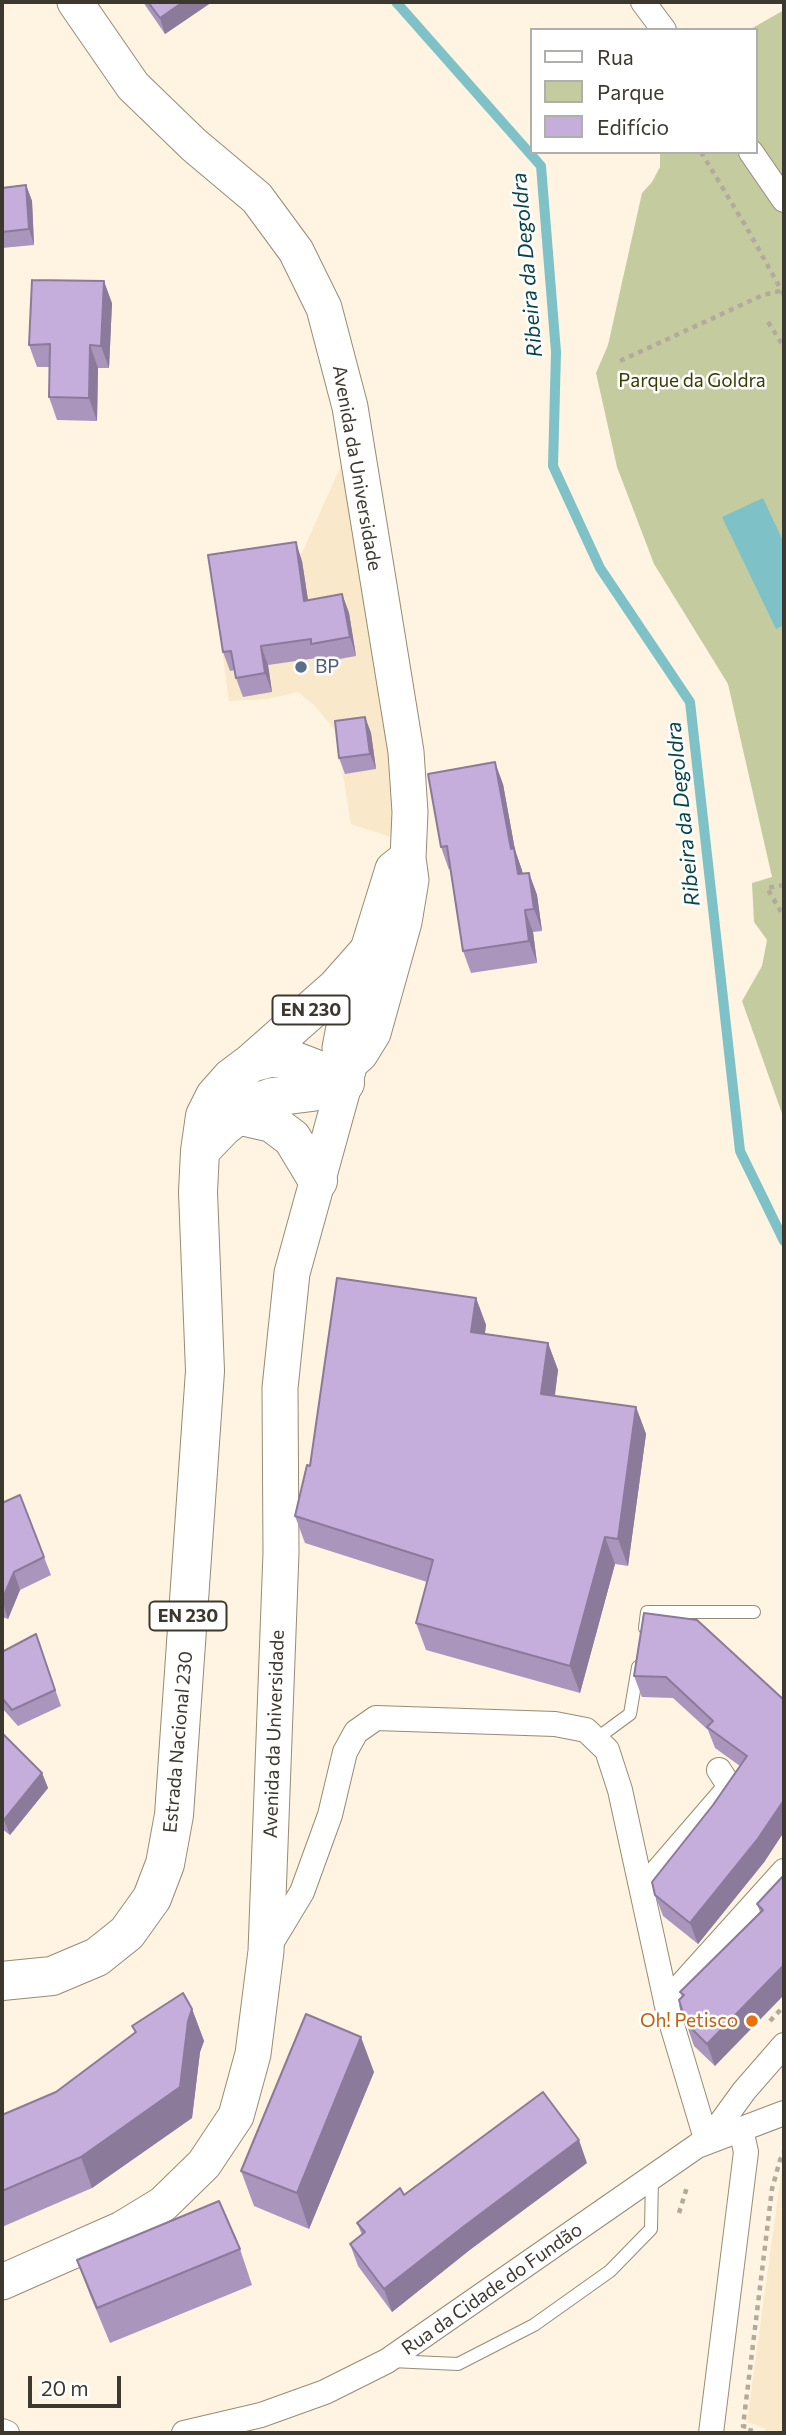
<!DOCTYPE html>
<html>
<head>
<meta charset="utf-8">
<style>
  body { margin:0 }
  #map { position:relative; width:786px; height:2435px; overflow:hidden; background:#fff4e1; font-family:Commissioner,sans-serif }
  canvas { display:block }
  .frame { position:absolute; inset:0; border:4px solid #3d382e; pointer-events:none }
  .legend { position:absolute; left:530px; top:28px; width:228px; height:126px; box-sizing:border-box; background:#fff; border:2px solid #b1afab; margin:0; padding:9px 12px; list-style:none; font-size:21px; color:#3d382e }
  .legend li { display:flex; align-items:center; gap:14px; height:35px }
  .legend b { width:35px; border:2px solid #b1afab }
  .scale { position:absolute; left:28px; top:2376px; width:93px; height:32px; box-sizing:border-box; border:4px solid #3d382e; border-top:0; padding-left:9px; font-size:21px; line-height:24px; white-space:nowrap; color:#3d382e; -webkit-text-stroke:5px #fff; paint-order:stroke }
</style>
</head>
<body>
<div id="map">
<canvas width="786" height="2435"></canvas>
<div class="frame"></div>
<ul class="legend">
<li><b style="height:9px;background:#fff"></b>Rua</li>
<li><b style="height:19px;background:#c4cc9f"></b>Parque</li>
<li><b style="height:19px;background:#c6aedc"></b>Edifício</li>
</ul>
<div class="scale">20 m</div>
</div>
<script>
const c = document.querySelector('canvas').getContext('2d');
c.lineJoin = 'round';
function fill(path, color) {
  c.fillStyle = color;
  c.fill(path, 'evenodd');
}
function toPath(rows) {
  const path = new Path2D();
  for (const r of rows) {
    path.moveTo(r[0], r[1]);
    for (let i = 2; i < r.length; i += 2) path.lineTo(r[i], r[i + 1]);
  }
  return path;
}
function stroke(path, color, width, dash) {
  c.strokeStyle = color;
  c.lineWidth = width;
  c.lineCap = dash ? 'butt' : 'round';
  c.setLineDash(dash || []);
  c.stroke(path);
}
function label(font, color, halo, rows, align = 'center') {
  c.font = font + ' Commissioner,sans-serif';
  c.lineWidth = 5;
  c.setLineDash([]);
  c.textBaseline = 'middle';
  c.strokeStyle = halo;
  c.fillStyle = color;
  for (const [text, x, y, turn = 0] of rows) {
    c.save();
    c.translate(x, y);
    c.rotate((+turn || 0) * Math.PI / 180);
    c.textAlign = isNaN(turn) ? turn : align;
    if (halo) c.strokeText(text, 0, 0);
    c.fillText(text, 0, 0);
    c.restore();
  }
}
fill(toPath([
  [341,466,386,721,393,813,391,837,351,824,336,731,314,705,298,692,267,699,229,701,211,566,302,553],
  [784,2153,784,2433,765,2433,765,2428,747,2422]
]), '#f9e8c9');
fill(toPath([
  [784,10,784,1119,742,1001,762,966,767,940,754,922,752,883,772,877,728,684,654,564,617,467,596,373,608,345,642,193,652,182,660,167,660,152,756,152,756,30,749,30]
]), '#c4cc9f');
fill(toPath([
  [763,498,784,543,784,625,776,629,722,517]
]), '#7ec2c7');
stroke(toPath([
  [396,2,541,166,556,352,553,466,600,568,690,702,740,1151,784,1241]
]), '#7ec2c7', 10);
const lane = toPath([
  [645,1628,647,1612,754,1612],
  [596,1739,630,1714,638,1667],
  [391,2361,458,2364,534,2325,610,2271,651,2229,652,2177]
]);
const street = toPath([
  [643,2,664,30],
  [751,152,784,200],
  [642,1889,730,1787,719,1770],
  [267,1950,302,1892,330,1815,345,1752,356,1732,376,1718,555,1724,586,1730,607,1750,620,1790,669,2015,707,2142],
  [666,2002,784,1871],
  [707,2142,744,2091,784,2045],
  [2,2431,7,2433],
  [184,2433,261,2415,325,2392,387,2361,697,2146,784,2113],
  [711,2433,746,2152,741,2129]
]);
const secondary = toPath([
  [350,1063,340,1048,344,1027,393,869,402,862],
  [2,2282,122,2229,163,2204,204,2164,236,2116,253,2054,266,1951,281,1553,280,1388,292,1273,350,1063,360,1054,373,1033,404,922,411,880,408,858,410,812,406,752,350,407,324,308,296,251,257,198,194,145,133,86,75,2]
]);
const primary = toPath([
  [251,1063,336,988,367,953],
  [237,1115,272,1123,292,1138,318,1181],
  [200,1151,223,1127,253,1104,272,1097,312,1092,345,1083],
  [2,1981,52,1976,97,1957,127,1933,152,1898,165,1864,174,1815,205,1371,198,1192,200,1151,205,1116,215,1096,231,1078,251,1063,270,1058,287,1058,321,1071,345,1083]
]);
stroke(lane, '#978b75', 14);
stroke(street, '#978b75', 26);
stroke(secondary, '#978b75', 37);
stroke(primary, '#978b75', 40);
stroke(toPath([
  [701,152,748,230,784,295],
  [768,322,784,347],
  [620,361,763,295,784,290],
  [784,885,767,888,784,917],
  [770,2021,784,2006],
  [679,2213,687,2187],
  [750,2433,751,2428,743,2426,772,2189,780,2160,784,2152]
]), '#b2aa9a', 4.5, [5, 5]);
stroke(lane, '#fff', 12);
stroke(street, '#fff', 24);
stroke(secondary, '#fff', 35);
stroke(primary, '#fff', 38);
fill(toPath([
  [143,2,212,2,165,34],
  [26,185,32,201,34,245,2,248,2,188],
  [112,303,109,368,98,368,97,421,57,420,49,397,49,367,37,367,29,345],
  [302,561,308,600,342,594,349,613,356,656,318,663,317,658,268,665,272,692,243,697,236,678,235,670,230,671,223,652],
  [365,717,371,733,376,769,345,774,339,758],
  [503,784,515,850,523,874,529,873,537,895,542,931,533,932,537,963,471,973,463,951,450,869,449,870,441,847],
  [476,1298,486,1325,485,1334,548,1343,558,1370,555,1396,636,1407,646,1434,628,1566,615,1564,580,1693,426,1650,416,1623,427,1582,305,1543,295,1516,310,1466],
  [20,1495,51,1575,20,1590,8,1619,2,1617,2,1503],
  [644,1613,784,1700,765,1861,698,1944,663,1916,655,1895,713,1805,740,1766,715,1748,708,1730,673,1698,642,1697,634,1676],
  [36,1634,61,1706,18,1726,2,1708,2,1652],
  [2,1733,42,1773,48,1788,10,1835,2,1829],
  [784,1875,715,2066,694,2046,686,2023,682,1997,680,1992,760,1912,757,1904],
  [192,2009,204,2041,200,2052,192,2118,92,2188,2,2227,2,2115,56,2092,135,2033,132,2026],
  [374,2072,309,2229,254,2206,241,2171],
  [587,2163,471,2249,392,2312,358,2266,350,2244,362,2235,357,2223,404,2195],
  [240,2249,252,2285,110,2343,90,2295,77,2260]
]), '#aa96bd');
fill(toPath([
  [183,2,212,2,165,34,160,18],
  [26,185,32,201,34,245,29,229],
  [104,281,112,303,109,368,101,346],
  [90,345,98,368,97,421,89,398],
  [296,542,302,561,311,620,304,601],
  [342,594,349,613,356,656,350,637],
  [261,646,268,665,272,692,265,673],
  [365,717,371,733,376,769,370,754],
  [495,762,503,784,515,850,522,870,526,897,511,849],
  [529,873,537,895,542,931,534,909],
  [525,910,533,932,537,963,529,941],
  [476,1298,486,1325,481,1359,471,1332],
  [548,1343,558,1370,551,1421,541,1394],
  [636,1407,646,1434,628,1566,618,1539],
  [605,1537,615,1564,580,1693,570,1666],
  [14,1572,20,1590,8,1619,2,1600],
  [42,1773,48,1788,10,1835,4,1820],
  [784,1800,784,1832,765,1861,698,1944,690,1923],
  [784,1965,784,1995,715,2066,707,2044],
  [192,2009,204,2041,200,2052,192,2118,92,2188,81,2157,188,2021],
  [361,2037,374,2072,309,2229,297,2193],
  [579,2140,587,2163,471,2249,392,2312,384,2289,463,2227]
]), '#8b7a9a');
const building = toPath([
  [148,2,183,2,160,18,148,2],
  [26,185,29,229,2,232,2,188,26,185],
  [32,280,104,281,101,346,90,345,89,398,49,397,50,344,29,345,32,280],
  [296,542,304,601,342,594,350,637,311,644,311,639,261,646,265,673,236,678,231,651,223,652,208,555,296,542],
  [365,717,370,754,339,758,335,721,365,717],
  [495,762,511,849,514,848,518,874,529,873,534,909,525,910,529,941,463,951,447,846,441,847,428,774,495,762],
  [337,1278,476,1298,471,1332,548,1343,541,1394,636,1407,618,1539,605,1537,570,1666,416,1623,433,1560,295,1516,307,1465,310,1466,337,1278],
  [20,1495,44,1557,14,1572,2,1600,2,1503,20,1495],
  [644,1613,697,1620,784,1700,784,1800,757,1840,690,1923,655,1895,652,1882,713,1805,747,1756,707,1727,713,1721,666,1677,634,1676,644,1613],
  [36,1634,55,1690,12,1710,2,1698,2,1652,36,1634],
  [2,1733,42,1773,4,1820,2,1818,2,1733],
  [784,1875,784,1965,707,2044,686,2023,679,2000,684,1995,680,1992,763,1910,757,1904,784,1875],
  [183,1993,192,2009,188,2021,180,2087,81,2157,2,2191,2,2115,56,2092,136,2032,132,2026,183,1993],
  [306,2014,361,2037,297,2193,241,2171,306,2014],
  [543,2092,579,2140,463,2227,384,2289,350,2244,365,2232,357,2223,400,2188,404,2195,543,2092],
  [219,2201,240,2249,97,2308,77,2260,219,2201]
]);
fill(building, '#c6aedc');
stroke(building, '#8b7a9a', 2);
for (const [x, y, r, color] of [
  [301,667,7,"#5c6f8a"],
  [752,2021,7,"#e8710a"]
]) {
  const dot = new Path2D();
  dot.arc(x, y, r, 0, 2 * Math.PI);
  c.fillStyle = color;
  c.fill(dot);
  stroke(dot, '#fff', 2.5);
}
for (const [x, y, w] of [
  [311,1010,77],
  [188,1616,77]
]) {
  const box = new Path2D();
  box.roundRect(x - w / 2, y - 14.5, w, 29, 5);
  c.fillStyle = '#fff';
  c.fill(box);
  stroke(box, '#3d382e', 2);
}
label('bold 18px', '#3d382e', null, [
  ["EN 230",311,1010],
  ["EN 230",188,1616]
]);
label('19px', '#373d00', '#fff', [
  ["Parque da Goldra",692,381]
]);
label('19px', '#3d382e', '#fff', [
  ["Avenida da Universidade",357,468,80],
  ["Avenida da Universidade",274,1734,-88],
  ["Estrada Nacional 230",178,1742,-85],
  ["Rua da Cidade do Fundão",492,2289,-35]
]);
label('19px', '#4e5e75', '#fff', [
  ["BP",315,667]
], 'left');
label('19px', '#c56008', '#fff', [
  ["Oh! Petisco",738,2021]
], 'right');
label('italic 21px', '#034549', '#fff', [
  ["Ribeira da Degoldra",527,265,-95],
  ["Ribeira da Degoldra",683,814,-96]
]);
</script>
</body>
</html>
